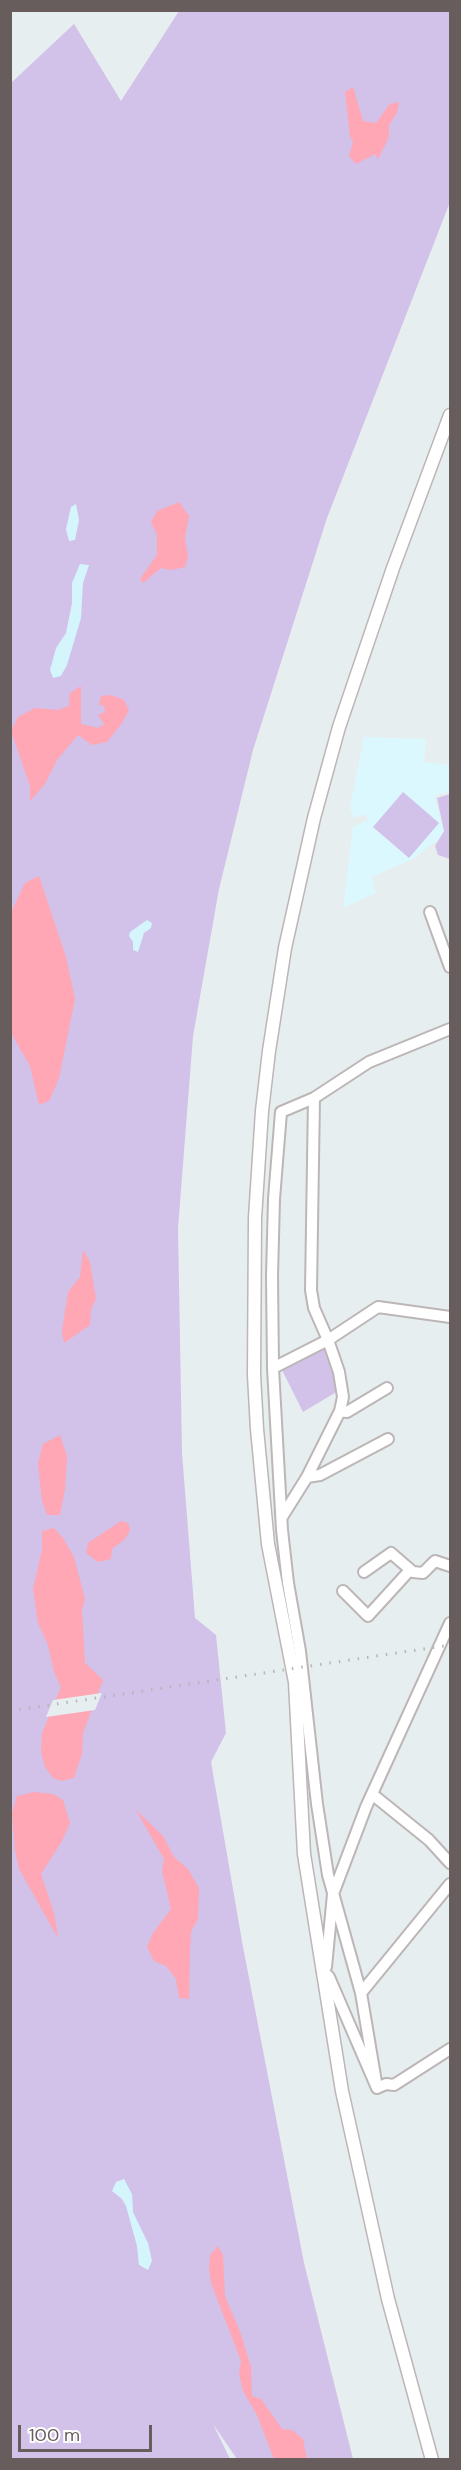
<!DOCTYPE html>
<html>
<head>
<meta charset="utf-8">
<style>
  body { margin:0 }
  #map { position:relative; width:461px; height:2470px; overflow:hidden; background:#e6eef0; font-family:"DM Sans",sans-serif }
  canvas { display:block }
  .frame { position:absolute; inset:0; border:12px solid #675d5d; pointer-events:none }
  .scale { position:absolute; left:18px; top:2425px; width:134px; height:27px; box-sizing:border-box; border:3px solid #675d5d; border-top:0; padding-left:8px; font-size:18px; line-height:21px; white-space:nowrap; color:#675d5d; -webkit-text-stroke:4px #fff; paint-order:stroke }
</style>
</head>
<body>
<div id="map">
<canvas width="461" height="2470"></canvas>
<div class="frame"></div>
<div class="scale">100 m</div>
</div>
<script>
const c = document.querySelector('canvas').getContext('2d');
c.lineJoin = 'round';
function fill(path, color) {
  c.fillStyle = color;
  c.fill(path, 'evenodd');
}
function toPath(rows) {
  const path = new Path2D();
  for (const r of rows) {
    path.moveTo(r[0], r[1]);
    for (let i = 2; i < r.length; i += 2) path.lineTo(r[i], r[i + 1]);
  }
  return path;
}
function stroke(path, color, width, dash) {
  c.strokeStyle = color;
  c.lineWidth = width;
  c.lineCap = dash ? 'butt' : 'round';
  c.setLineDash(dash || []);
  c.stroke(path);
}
fill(toPath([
  [364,737,426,739,424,762,450,765,450,791,434,796,445,834,413,859,371,877,376,893,343,908,353,827,368,820,365,814,353,818,350,808]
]), '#dcf8ff');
fill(toPath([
  [179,11,450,11,450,202,327,518,253,750,219,889,193,1036,178,1228,182,1453,195,1618,216,1635,226,1733,211,1762,243,1947,304,2263,353,2459,237,2459,213,2424,230,2459,11,2460,11,83,74,24,121,101],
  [403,792,439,823,409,858,373,827],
  [450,794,450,859,438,855,435,846,444,831,437,798],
  [325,1347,335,1373,338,1391,303,1412,282,1370]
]), '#d2c1e9');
fill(toPath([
  [76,504,79,520,75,540,69,541,66,529,71,507],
  [80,564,89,565,83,583,81,618,67,665,61,676,53,678,50,670,56,648,66,633,72,603,72,583],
  [147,920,152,923,151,928,144,933,138,952,133,950,133,942,129,936,130,932],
  [124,2179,132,2194,133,2212,148,2243,152,2261,148,2270,139,2265,137,2246,126,2206,122,2199,112,2191,116,2182]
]), '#d5f5fd');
fill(toPath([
  [353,87,363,121,376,123,390,104,399,102,397,113,389,125,389,137,378,159,375,154,356,164,349,156,353,142,350,136,345,92],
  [179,502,189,516,185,538,188,557,185,567,171,570,161,568,143,583,140,579,157,555,157,535,151,522,157,511],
  [81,686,81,724,98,728,104,724,98,715,105,712,104,706,99,705,101,696,111,695,124,700,129,710,122,723,107,742,92,745,78,735,57,760,45,784,30,801,30,786,11,731,18,717,35,708,58,710,69,706,70,693],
  [39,876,66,957,75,999,59,1078,49,1101,39,1105,30,1066,11,1033,10,919,13,908,25,883],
  [83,1250,90,1262,96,1299,91,1309,90,1325,64,1343,62,1331,68,1292,80,1277],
  [60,1435,67,1456,65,1489,60,1515,47,1515,42,1501,38,1463,43,1444],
  [121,1521,128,1523,130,1530,125,1539,112,1549,111,1559,98,1562,86,1553,88,1543],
  [54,1528,63,1538,74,1557,85,1599,82,1610,85,1663,103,1680,83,1733,82,1754,74,1778,61,1781,53,1778,45,1767,41,1752,42,1733,61,1687,54,1672,48,1645,38,1623,33,1589,42,1550,42,1531],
  [34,1792,53,1794,63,1800,70,1823,62,1841,41,1874,54,1913,58,1938,19,1869,15,1850,12,1813,17,1796],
  [136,1810,163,1836,174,1857,188,1869,199,1888,198,1919,191,1932,190,1950,189,1999,179,1998,176,1979,166,1966,154,1961,147,1947,153,1933,171,1909,162,1871,164,1859],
  [218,2246,223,2255,225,2296,241,2334,251,2367,252,2396,261,2399,282,2429,292,2430,303,2439,307,2459,274,2459,257,2415,243,2391,239,2374,241,2361,211,2283,209,2268,210,2255]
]), '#ffa7b4');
fill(toPath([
  [102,1693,95,1710,46,1717,53,1700]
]), '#e6eef0');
const minor = toPath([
  [430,912,450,967],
  [314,1098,311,1290,314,1308,328,1340,378,1307,450,1317],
  [273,1368,328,1340,339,1372,343,1397,340,1411,307,1477,282,1517],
  [340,1411,347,1412,387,1388],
  [307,1477,320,1475,388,1439],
  [364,1572,391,1553,413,1572,423,1573,435,1561,450,1566],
  [343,1591,368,1616,410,1570],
  [450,1623,366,1807,333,1894,326,1967,322,1970,329,1977,377,2088,386,2084,394,2085,450,2049],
  [372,1794,429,1840,450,1863],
  [361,1993,450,1884],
  [377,2088,361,1993,328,1875,317,1804,300,1651,288,1583,282,1530,273,1368,272,1276,274,1199,281,1112,314,1098,369,1062,450,1029]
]);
const tertiary = toPath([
  [432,2460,388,2299,342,2091,304,1854,295,1682,268,1544,257,1429,254,1375,255,1218,262,1111,269,1051,285,948,314,818,339,727,393,568,450,415]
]);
stroke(minor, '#bdb6b6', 14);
stroke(tertiary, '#bdb6b6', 15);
stroke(minor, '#fff', 10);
stroke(tertiary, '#fff', 12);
stroke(toPath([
  [10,1711,450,1645]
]), '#b7b5b5', 3, [1.5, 8]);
</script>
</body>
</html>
